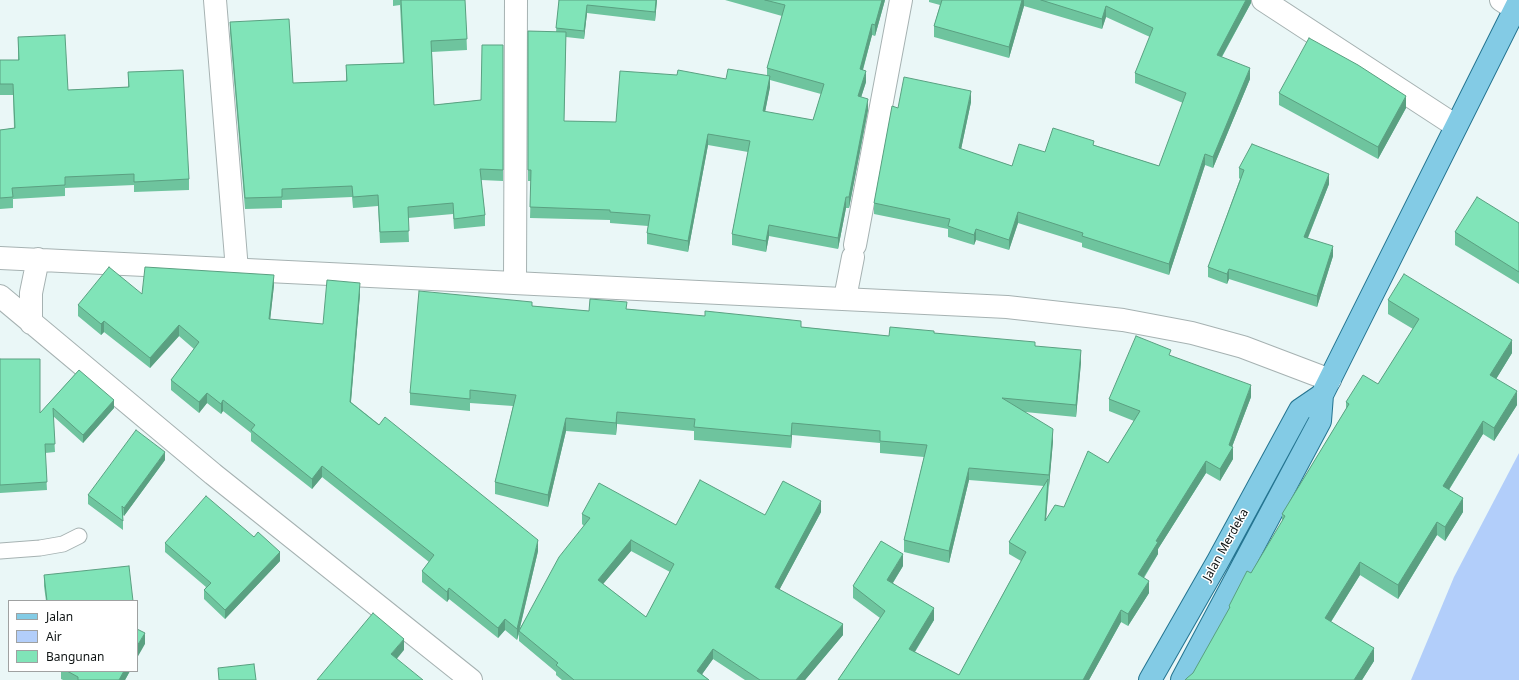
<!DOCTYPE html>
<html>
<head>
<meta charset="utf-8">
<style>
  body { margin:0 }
  #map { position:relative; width:1519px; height:680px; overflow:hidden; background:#eaf7f7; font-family:"Noto Sans",sans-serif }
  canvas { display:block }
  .legend { position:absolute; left:8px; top:600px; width:130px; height:72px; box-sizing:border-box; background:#fff; border:1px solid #9fa1a1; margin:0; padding:5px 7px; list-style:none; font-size:12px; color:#0f1414 }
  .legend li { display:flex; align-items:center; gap:8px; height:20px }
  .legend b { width:20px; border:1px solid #9fa1a1 }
</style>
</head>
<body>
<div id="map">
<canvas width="1519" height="680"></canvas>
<ul class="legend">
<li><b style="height:5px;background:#83cbe5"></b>Jalan</li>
<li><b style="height:11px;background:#b2cefa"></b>Air</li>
<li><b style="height:11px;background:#80e4b8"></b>Bangunan</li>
</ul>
</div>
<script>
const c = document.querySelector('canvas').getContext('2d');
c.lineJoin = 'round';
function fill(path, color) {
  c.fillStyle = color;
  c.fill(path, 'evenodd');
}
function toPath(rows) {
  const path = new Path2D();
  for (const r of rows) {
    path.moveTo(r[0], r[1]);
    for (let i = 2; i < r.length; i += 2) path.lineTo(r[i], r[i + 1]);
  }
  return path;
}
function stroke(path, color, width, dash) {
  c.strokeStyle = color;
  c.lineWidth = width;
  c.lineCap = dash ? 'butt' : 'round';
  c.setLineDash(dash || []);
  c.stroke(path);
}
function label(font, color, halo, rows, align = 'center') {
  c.font = font + ' "Noto Sans",sans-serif';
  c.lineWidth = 3;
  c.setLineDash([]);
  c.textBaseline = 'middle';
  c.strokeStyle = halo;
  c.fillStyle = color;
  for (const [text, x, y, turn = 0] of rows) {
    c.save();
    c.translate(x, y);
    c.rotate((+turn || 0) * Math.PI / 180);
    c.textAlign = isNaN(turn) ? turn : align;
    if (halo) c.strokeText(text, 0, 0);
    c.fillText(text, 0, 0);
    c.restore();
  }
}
fill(toPath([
  [1519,453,1519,680,1411,680,1454,577]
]), '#b2cefa');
const service = toPath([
  [0,551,40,548,63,544,79,536]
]);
const minor = toPath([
  [215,0,237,270],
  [1263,0,1456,126],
  [1501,0,1515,9],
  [855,245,901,0],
  [515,282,516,0],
  [845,298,853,257]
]);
const tertiary = toPath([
  [0,258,1007,307,1123,320,1192,333,1243,347,1330,380],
  [0,296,213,474,471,680],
  [31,323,31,293,38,259]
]);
const primary = toPath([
  [1150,680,1218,561,1300,410,1322,395],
  [1182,680,1320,421,1322,395,1519,1]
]);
stroke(service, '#a6b2b2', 17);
stroke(minor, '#a6b2b2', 24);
stroke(tertiary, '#a6b2b2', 24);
stroke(primary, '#247490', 24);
stroke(service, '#fff', 15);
stroke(minor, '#fff', 22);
stroke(tertiary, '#fff', 22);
stroke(primary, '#83cbe5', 22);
fill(toPath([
  [393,0,465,0,467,50,432,52,434,105,481,100,503,45,503,181,481,180,485,215,485,226,454,229,453,214,408,218,409,242,380,243,378,206,353,208,352,197,282,200,282,208,245,209,230,33,230,22,293,83,346,81,346,65,403,63,400,5,393,6],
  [559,0,657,0,655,21,587,13,584,39,566,37,564,121,616,122,726,79,767,76,767,68,782,16,725,0,885,0,875,36,872,35,863,70,866,82,861,97,868,110,849,208,846,208,838,249,769,236,766,252,732,245,732,234,748,152,708,145,688,252,647,244,647,233,648,226,610,223,610,220,530,218,531,181,528,181,528,31,556,32],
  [770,80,821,94,813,120,765,112,770,87],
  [929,0,1251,0,1251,3,1222,57,1250,79,1213,168,1205,165,1169,275,1082,247,1082,243,1018,223,1009,250,976,240,974,245,948,237,948,229,874,214,874,203,898,108,971,102,961,149,1012,166,1045,152,1094,145,1159,166,1183,103,1135,83,1135,73,1150,37,1106,17,1102,29,1024,6,1009,58,934,37,934,26,940,5,929,2],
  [18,37,68,90,128,87,128,72,189,179,189,190,134,192,134,185,65,188,65,196,13,199,13,208,0,209,0,130,14,128,13,95,0,95,0,60,18,60],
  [1279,93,1406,108,1378,159,1279,105],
  [1239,168,1329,184,1308,238,1333,256,1317,307,1229,279,1227,284,1208,277,1208,267,1240,179,1239,178],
  [1519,223,1519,284,1455,245,1455,232],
  [274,285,270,320,323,324,360,294,351,402,538,551,520,628,584,526,582,524,582,514,676,525,765,515,821,512,779,590,843,635,805,680,745,680,713,659,702,674,709,680,562,680,556,675,556,672,519,641,519,634,517,640,505,630,498,638,449,599,447,602,422,582,422,571,429,562,322,477,312,489,251,441,251,433,223,411,221,414,207,403,199,413,171,390,171,380,194,349,179,336,150,368,104,332,101,335,78,316,78,305,142,294],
  [631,551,670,572,646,617,603,584],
  [1388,300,1512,353,1496,379,1517,405,1494,441,1483,434,1449,490,1463,512,1445,541,1437,535,1398,599,1360,575,1331,622,1374,661,1362,680,1185,680,1193,673,1229,610,1229,606,1251,573,1282,522,1282,514,1346,409,1346,402,1378,384,1413,329,1388,314],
  [532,306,589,311,627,309,889,336,934,333,1035,346,1081,362,1076,417,1025,412,1053,441,1046,519,1064,507,1108,463,1134,421,1109,411,1109,399,1171,356,1251,397,1232,447,1233,459,1220,481,1206,473,1158,549,1158,554,1144,578,1149,593,1128,626,1121,622,1089,680,838,680,880,618,853,598,853,586,903,566,893,583,934,620,915,652,959,675,1021,561,1009,554,1009,542,1044,486,969,480,949,563,904,552,904,540,924,457,880,453,880,443,792,435,791,448,694,440,694,431,617,424,616,435,566,431,548,507,495,494,495,482,513,406,470,403,470,411,410,405,410,393],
  [0,359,40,413,79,370,114,408,83,443,53,416,55,452,45,453,47,490,0,493],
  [165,460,124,516,123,515,123,530,88,504,88,495],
  [165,543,280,561,225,619,204,599,204,590,206,587,165,552],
  [44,575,133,601,46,601,44,586],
  [61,671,130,671,125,680,63,680,61,679]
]), '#6ec49e');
fill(toPath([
  [656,0,657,0,655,21,655,12],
  [882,0,885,0,875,36,875,25],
  [1022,0,1024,0,1024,6,1009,58,1009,47],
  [1246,0,1251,0,1251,3,1217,65,1217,55],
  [587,5,587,13,584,39,584,31],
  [1106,6,1106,17,1102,29,1102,19],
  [872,24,872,35,860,80,860,69],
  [1250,68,1250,79,1213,168,1213,157],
  [866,71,866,82,858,107,858,96],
  [770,76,770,87,763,122,763,111],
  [971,91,971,102,959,159,959,148],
  [1406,96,1406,108,1378,159,1378,147],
  [868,99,868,110,849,208,849,197],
  [708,134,708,145,688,252,688,241],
  [1205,154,1205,165,1169,275,1169,264],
  [1329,174,1329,184,1304,247,1304,237],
  [846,197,846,208,838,249,838,238],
  [1018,212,1018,223,1009,250,1009,240],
  [769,225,769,236,766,252,766,241],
  [976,229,976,240,974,245,974,235],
  [1333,246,1333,256,1317,307,1317,296],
  [1229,269,1229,279,1227,284,1227,274],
  [274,275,274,285,269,330,269,319],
  [360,283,360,294,350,412,350,402],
  [104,321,104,332,101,335,101,324],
  [179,325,179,336,150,368,150,358],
  [1512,340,1512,353,1490,389,1490,375],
  [1081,350,1081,362,1076,417,1076,405],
  [1251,385,1251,397,1230,452,1233,447,1233,459,1220,481,1220,469],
  [1517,391,1517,405,1494,441,1494,428],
  [207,393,207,403,199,413,199,402],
  [114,400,114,408,83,443,83,435],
  [223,400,223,411,221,414,221,404],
  [617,412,617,424,616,435,616,423],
  [566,418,566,431,548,507,548,495],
  [1483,421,1483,434,1443,499,1443,486],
  [792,423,792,435,791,448,791,436],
  [1053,429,1053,441,1049,487,1049,475],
  [165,452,165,460,124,516,124,508],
  [1206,461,1206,473,1158,549,1158,554,1138,586,1138,574,1156,541],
  [322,466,322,477,312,489,312,479],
  [969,468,969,480,949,563,949,551],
  [1048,479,1048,491,1045,533,1045,521],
  [1463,498,1463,512,1445,541,1445,527],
  [821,501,821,512,775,598,775,587],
  [1437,522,1437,535,1398,599,1398,585],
  [538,540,538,551,519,631,517,640,517,629],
  [631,540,631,551,598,590,598,580],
  [280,552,280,561,225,619,225,610],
  [903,554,903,566,887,592,887,580],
  [1360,562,1360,575,1325,631,1325,618],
  [1149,581,1149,593,1128,626,1128,614],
  [449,588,449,599,447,602,447,592],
  [934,608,934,620,909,661,909,649],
  [1121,610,1121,622,1089,680,1083,680],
  [505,619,505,630,498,638,498,628],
  [843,624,843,635,805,680,796,680],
  [145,633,145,644,137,658,137,646],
  [404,639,404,650,391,666,391,654],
  [1374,648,1374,661,1362,680,1354,680],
  [713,649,713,659,698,680,697,671],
  [124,671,130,671,125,680,119,680]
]), '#5aa081');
const building = toPath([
  [401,0,465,0,467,39,431,41,434,105,481,100,482,45,503,45,503,170,480,169,485,215,454,219,453,203,408,207,409,231,380,232,378,195,353,197,352,186,282,189,282,197,245,198,230,22,289,19,293,83,347,81,346,65,404,63,401,0],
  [559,0,656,0,655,12,587,5,584,31,556,28,559,0],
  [765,0,882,0,875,25,872,24,860,69,866,71,858,96,868,99,849,197,846,197,838,238,769,225,766,241,732,234,750,141,708,134,688,241,647,233,650,215,610,212,610,210,530,207,531,170,528,170,528,31,566,32,564,121,616,122,620,71,677,75,678,70,726,79,728,69,770,76,763,111,813,120,824,84,767,68,785,5,765,0],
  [942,0,1022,0,1009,47,934,26,942,0],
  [1041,0,1246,0,1217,55,1250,68,1213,157,1205,154,1169,264,1082,236,1083,233,1018,212,1009,240,976,229,974,235,948,226,950,219,874,203,892,106,898,108,904,77,971,91,959,148,1012,166,1019,144,1045,152,1053,128,1094,141,1093,145,1159,166,1186,93,1135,73,1153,28,1106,6,1102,19,1041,0],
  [65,35,68,90,129,87,128,72,183,70,189,179,134,182,134,174,65,177,65,185,12,188,13,197,0,198,0,130,15,128,13,84,0,84,0,60,19,60,18,37,65,35],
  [1309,38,1358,65,1406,96,1378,147,1279,93,1309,38],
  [1252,144,1329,174,1304,237,1333,246,1317,296,1229,269,1227,274,1208,267,1244,170,1239,168,1252,144],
  [1477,197,1519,223,1519,272,1455,232,1477,197],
  [109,267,142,294,145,267,274,275,269,319,323,324,327,280,360,283,350,402,379,425,385,417,538,540,517,629,505,619,498,628,449,588,447,592,422,571,434,555,322,466,312,479,251,430,255,425,223,400,221,404,207,393,199,402,171,380,199,342,179,325,150,358,104,321,101,324,78,305,109,267],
  [1404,274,1512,340,1490,375,1517,391,1494,428,1483,421,1443,486,1463,498,1445,527,1437,522,1398,585,1360,562,1325,618,1374,648,1354,680,1185,680,1187,678,1193,673,1230,607,1229,606,1247,571,1251,573,1285,516,1282,514,1349,404,1346,402,1363,375,1378,384,1419,319,1388,300,1404,274],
  [419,291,532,302,532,306,589,311,590,299,627,302,626,309,705,316,705,311,801,321,801,327,889,336,890,327,934,331,934,333,1035,342,1035,346,1081,350,1076,405,1002,398,1053,429,1049,475,969,468,949,551,904,540,927,445,880,441,880,431,792,423,791,436,694,427,695,419,617,412,616,423,566,418,548,495,495,482,516,395,470,390,470,399,410,393,419,291],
  [1136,336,1171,350,1169,355,1251,385,1229,445,1233,447,1220,469,1206,461,1156,541,1158,542,1138,574,1149,581,1128,614,1121,610,1083,680,838,680,885,611,853,586,881,541,903,554,887,580,934,608,909,649,959,675,1026,552,1009,542,1048,479,1045,521,1055,505,1064,507,1088,451,1108,463,1140,411,1109,399,1136,336],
  [0,359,40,359,40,413,79,370,114,400,83,435,53,408,55,444,45,444,47,482,0,485,0,359],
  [136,430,165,452,124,508,122,506,123,521,88,495,136,430],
  [700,480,765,515,783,481,821,501,775,587,843,624,796,680,760,680,713,649,697,671,709,680,574,680,556,665,558,663,519,631,559,557,590,518,582,514,599,483,676,525,700,480],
  [631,540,674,564,646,617,598,580,631,540],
  [206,496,254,537,258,532,280,552,225,610,204,590,211,583,165,543,206,496],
  [129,566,133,601,47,601,44,575,129,566],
  [373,613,404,639,391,654,423,680,317,680,373,613],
  [137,629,145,633,137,646,137,629],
  [254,664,256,680,219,680,218,668,254,664],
  [67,671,124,671,119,680,78,680,78,677,67,671]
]);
fill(building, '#80e4b8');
stroke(building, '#5aa081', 1);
label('12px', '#0f1414', '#fff', [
  ["Jalan Merdeka",1226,545,-61]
]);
</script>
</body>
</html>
